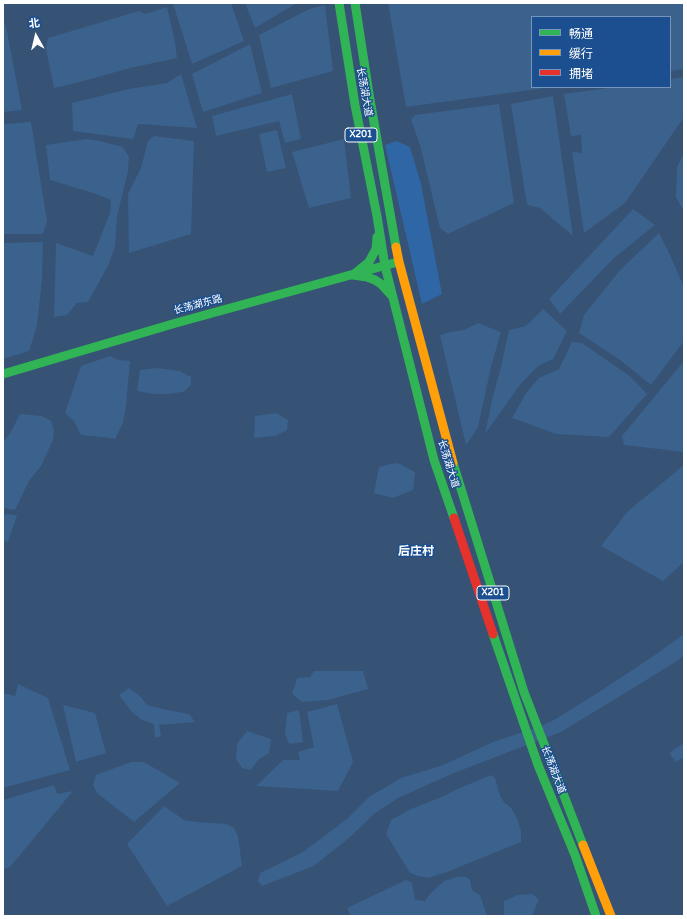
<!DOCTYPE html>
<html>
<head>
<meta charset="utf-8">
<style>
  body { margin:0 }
  #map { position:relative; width:687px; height:919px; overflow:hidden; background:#365274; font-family:"Varela Round","Noto Sans SC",sans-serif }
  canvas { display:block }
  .frame { position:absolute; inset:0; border:4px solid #fff; pointer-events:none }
  .legend { position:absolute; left:531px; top:16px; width:140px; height:72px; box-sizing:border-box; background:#1b4f8f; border:1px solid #7695bc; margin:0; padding:5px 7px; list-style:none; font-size:12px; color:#fff }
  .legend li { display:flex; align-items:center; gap:8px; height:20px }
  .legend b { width:20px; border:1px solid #7695bc }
  .north { position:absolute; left:16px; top:16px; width:40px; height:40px; -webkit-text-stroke:3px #1b4f8f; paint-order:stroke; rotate:352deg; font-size:11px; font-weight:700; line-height:16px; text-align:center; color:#fff }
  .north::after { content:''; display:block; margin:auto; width:14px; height:18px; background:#fff; clip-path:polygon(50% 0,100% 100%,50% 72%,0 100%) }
</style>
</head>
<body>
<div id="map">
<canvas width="687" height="919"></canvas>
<div class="frame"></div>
<ul class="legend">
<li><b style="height:5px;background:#30b455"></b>畅通</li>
<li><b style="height:5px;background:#ff9f0a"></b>缓行</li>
<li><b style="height:5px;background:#e5322d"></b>拥堵</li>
</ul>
<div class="north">北</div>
</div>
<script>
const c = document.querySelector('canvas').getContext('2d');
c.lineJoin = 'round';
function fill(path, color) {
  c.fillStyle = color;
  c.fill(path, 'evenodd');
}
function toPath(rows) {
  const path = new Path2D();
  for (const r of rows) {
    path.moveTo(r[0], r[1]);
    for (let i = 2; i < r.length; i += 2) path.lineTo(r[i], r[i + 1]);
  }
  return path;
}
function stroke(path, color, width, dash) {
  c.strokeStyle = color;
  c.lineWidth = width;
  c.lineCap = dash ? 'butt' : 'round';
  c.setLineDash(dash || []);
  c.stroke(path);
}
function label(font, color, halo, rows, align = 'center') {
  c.font = font + ' "Varela Round","Noto Sans SC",sans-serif';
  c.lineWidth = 3;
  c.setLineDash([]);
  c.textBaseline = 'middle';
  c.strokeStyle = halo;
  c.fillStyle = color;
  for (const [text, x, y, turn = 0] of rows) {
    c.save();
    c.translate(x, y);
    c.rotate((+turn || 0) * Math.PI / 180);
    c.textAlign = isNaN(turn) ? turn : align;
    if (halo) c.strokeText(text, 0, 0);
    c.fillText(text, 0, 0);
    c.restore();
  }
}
fill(toPath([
  [396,141,410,147,421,184,442,294,422,304,385,145]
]), '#2f66a5');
fill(toPath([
  [178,3,231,3,244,41,192,64,173,4],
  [245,3,297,3,255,28],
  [388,3,684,3,684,69,670,71,670,17,532,17,532,87,552,87,406,107],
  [325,5,333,71,271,88,259,35,309,9],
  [167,7,175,42,177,58,130,68,84,81,54,88,46,49,48,38,139,11,145,14],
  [3,21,6,26,22,110,3,112],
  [250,44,262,93,203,112,192,74],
  [181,74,197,128,138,124,133,139,73,131,72,103,129,89,167,83],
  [684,77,684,117,625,203,584,233,572,152,582,153,581,135,571,136,564,94,615,87,670,87,670,79],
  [292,94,301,139,285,143,279,121,216,136,212,116],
  [553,96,573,236,540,208,527,205,511,104],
  [499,104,514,203,448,234,440,228,420,145,411,120,415,115],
  [31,122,47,221,43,234,3,234,3,124],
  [277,130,286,168,267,172,259,134],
  [154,136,194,141,191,234,129,253,128,194,141,168,148,141],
  [86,139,100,141,123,147,129,157,128,171,117,217,115,246,109,264,88,302,77,303,67,315,54,317,56,243,93,256,110,213,111,200,96,194,50,180,46,145],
  [344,139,351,198,309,208,292,152],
  [684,153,684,212,676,197,677,167],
  [633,209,655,225,613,259,560,314,549,299],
  [659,233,670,255,684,287,684,341,651,385,620,360,579,333,584,315,620,270],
  [43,242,42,279,37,326,29,351,3,359,3,243],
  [543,309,567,331,553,359,538,366,519,386,485,434,492,400,501,367,509,330,526,326],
  [478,323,501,332,491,367,478,427,466,445,440,335,450,332,464,330],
  [572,342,582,343,631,377,647,394,609,437,556,434,512,418,526,393,539,378,559,369],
  [110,356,118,360,130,361,126,406,123,423,115,439,103,437,81,435,74,421,65,413,81,366],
  [684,361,684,452,624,445,622,436],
  [157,368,180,371,191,377,191,385,183,392,167,394,154,394,137,391,140,370],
  [277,413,288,420,287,430,275,436,254,438,255,416],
  [20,414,42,416,51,421,54,430,53,440,41,466,29,481,15,510,3,508,3,442,9,435],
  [395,463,400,464,415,472,413,490,393,498,374,493,379,467],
  [684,465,684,562,663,581,601,546,628,511],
  [3,514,17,515,8,542,3,541],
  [684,634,684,655,677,661,635,687,561,732,454,773,398,798,374,814,350,837,314,866,262,886,258,881,260,873,303,852,347,819,369,797,401,778,443,765,493,742,541,726,554,720,602,690,655,655],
  [314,671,363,671,368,689,328,700,302,702,292,694,297,678,310,677],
  [18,684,48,698,70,770,3,788,3,693,15,696],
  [129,688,141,697,147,705,167,710,189,714,195,722,159,725,161,736,155,738,154,724,142,720,131,711,119,695],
  [337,704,353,762,338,791,256,786,283,760,300,760,298,752,314,747,307,712],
  [63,705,95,713,106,753,76,762],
  [299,710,303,742,289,744,285,734,287,713],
  [247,731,271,739,269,753,258,760,251,770,242,768,236,759,237,744],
  [684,743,684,757,676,762,669,753],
  [131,762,144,762,180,783,134,822,97,793,93,785,96,775],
  [491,775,495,778,499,793,503,801,511,808,517,818,521,831,521,842,447,872,428,878,418,876,410,873,386,834,391,820,411,809,439,798,460,788],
  [54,785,57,794,73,791,10,867,3,870,3,800],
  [164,806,184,820,197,822,227,824,234,828,238,836,242,866,167,906,127,844],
  [457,877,466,877,470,880,472,890,480,895,487,916,351,916,347,908,406,880,412,883,415,900,425,901,430,894,444,881],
  [532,894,539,899,532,916,504,916,504,901,518,895]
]), '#3b618d');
stroke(toPath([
  [339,3,355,105,377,216,385,266,434,460,454,518],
  [355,3,369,94,396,247],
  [353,275,369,262,376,249,377,237],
  [353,275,367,277,375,280,381,284,393,297],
  [3,374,176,323,394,263],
  [453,463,524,692,583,845],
  [493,634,538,765,575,855,596,916]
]), '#30b455', 9);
stroke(toPath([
  [396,247,399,262,453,463],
  [583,845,611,916]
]), '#ff9f0a', 9);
stroke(toPath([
  [454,518,493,634]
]), '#e5322d', 9);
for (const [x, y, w] of [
  [361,135,32],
  [493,593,32]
]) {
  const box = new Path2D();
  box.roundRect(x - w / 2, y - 7, w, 14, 3);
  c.fillStyle = '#1b4f8f';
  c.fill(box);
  stroke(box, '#fff', 1);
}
label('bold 9px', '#fff', null, [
  ["X201",361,135],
  ["X201",493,593]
]);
label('10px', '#fff', '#1b4f8f', [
  ["长荡湖大道",364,92,80],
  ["长荡湖东路",198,305,-15],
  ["长荡湖大道",448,464,73],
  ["长荡湖大道",553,770,69]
]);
label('bold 12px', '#fff', '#1b4f8f', [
  ["后庄村",416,552]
]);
</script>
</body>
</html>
